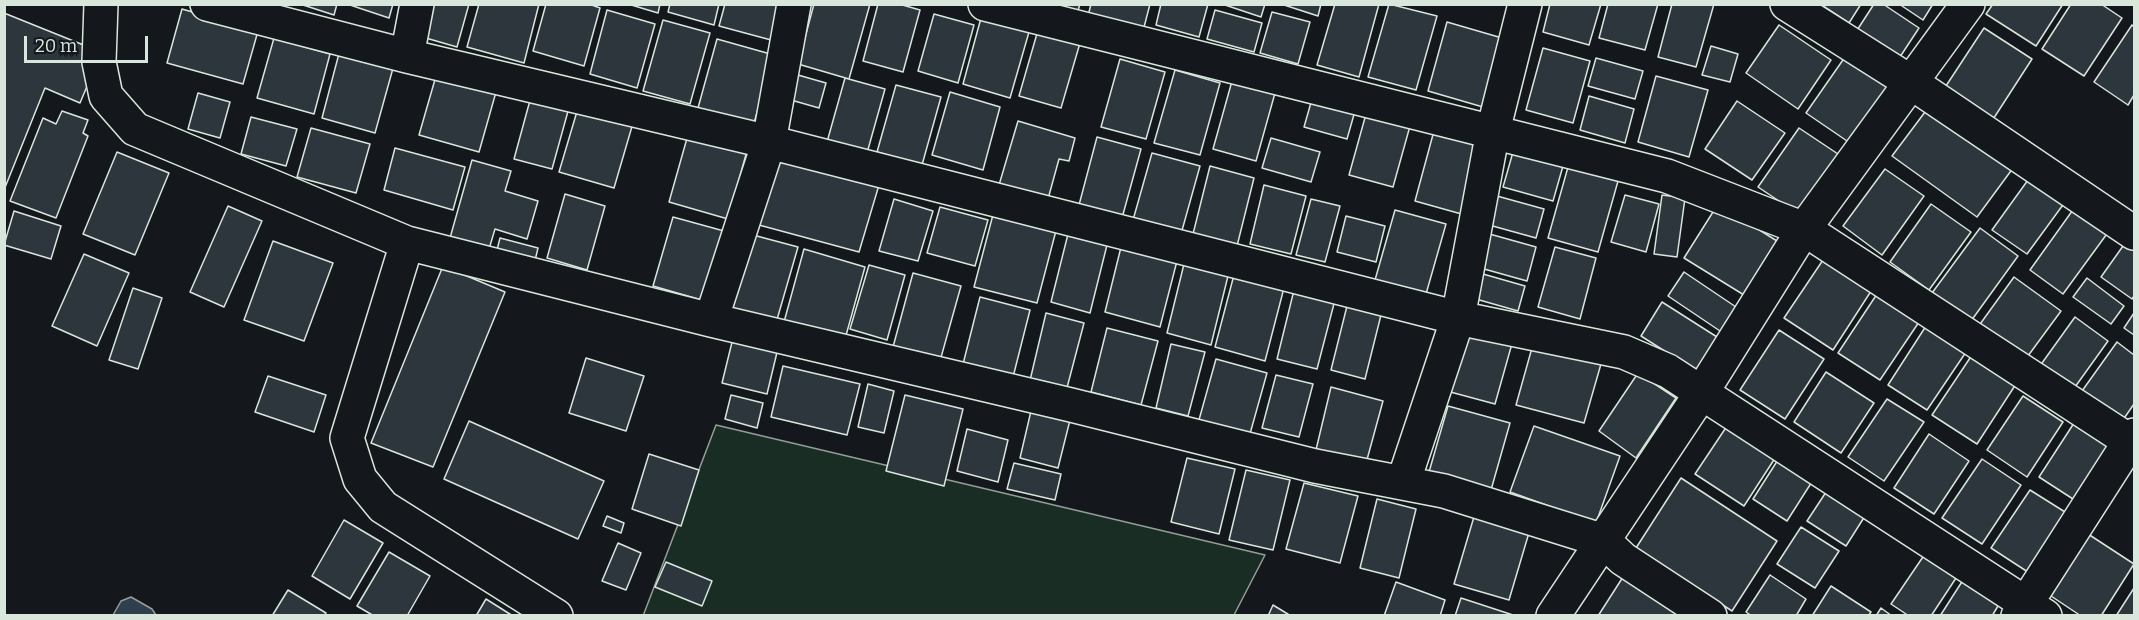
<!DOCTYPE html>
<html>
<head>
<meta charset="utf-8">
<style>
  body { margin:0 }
  #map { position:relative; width:2139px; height:620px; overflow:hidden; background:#14181c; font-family:Bitter,serif }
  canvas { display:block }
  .frame { position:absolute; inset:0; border:6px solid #d8e6dc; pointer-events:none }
  .scale { position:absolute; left:24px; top:36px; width:124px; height:27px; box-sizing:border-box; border:3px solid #d8e6dc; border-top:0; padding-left:8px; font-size:18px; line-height:21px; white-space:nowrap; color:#d8e6dc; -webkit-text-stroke:4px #14181c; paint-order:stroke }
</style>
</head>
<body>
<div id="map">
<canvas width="2139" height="620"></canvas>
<div class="frame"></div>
<div class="scale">20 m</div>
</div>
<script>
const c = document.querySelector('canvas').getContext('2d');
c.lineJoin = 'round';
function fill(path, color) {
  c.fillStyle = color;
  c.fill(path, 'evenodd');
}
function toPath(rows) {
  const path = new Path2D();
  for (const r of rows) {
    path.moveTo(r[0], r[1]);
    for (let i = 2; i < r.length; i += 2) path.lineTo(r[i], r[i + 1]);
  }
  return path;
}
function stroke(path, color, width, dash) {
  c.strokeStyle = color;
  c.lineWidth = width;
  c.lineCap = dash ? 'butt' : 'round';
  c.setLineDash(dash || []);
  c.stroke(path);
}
const green = toPath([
  [716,425,1265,555,1234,615,643,616,716,425]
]);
fill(green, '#1a2d24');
stroke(green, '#939e99', 1.5);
const water = toPath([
  [131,597,152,609,156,615,113,615,121,601,131,597]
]);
fill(water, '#2f3f4d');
stroke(water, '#939e99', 1.5);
const building = toPath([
  [300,4,337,4,334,15,300,4],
  [347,4,393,4,389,18,347,4],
  [420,4,469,4,457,47,412,34,420,4],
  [479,4,539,4,524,63,467,47,479,4],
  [546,4,589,4,600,8,584,66,533,51,546,4],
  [628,4,660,4,658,13,628,4],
  [670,4,719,4,714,25,668,12,670,4],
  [725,4,781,4,771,40,719,26,725,4],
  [814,4,870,4,849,79,798,64,814,4],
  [878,4,899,4,920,10,903,72,863,61,878,4],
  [1042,4,1080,4,1077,14,1042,4],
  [1091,4,1150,4,1142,35,1087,20,1091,4],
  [1161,4,1208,4,1199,37,1156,25,1161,4],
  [1222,4,1265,4,1261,17,1222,4],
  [1281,4,1321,4,1318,16,1281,4],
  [1335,4,1379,4,1359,77,1317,65,1335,4],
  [1389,4,1437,16,1416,90,1368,77,1389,4],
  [1550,4,1601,4,1589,45,1543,32,1550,4],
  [1608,4,1658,4,1645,50,1599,38,1608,4],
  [1672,4,1714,4,1696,67,1658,57,1672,4],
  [1820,4,1861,4,1849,23,1820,4],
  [1874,4,1883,4,1919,28,1894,66,1852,38,1874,4],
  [1899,4,1933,4,1923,20,1899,4],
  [1993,4,2063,4,2036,46,1986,14,1993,4],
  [2071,4,2101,4,2122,18,2084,76,2042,49,2071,4],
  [182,9,258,31,243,84,167,63,182,9],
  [607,10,655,24,637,88,590,74,607,10],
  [1215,10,1262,23,1254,52,1207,39,1215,10],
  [1272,12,1310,22,1298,64,1260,53,1272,12],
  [4,13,86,46,83,55,98,60,80,103,45,88,4,190,4,13],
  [934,14,974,25,958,83,918,71,934,14],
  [981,18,1029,32,1010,98,963,84,981,18],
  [663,20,710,33,690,104,643,91,663,20],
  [1447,22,1502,38,1483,107,1428,91,1447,22],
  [1779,25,1831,60,1798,109,1746,73,1779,25],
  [2132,25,2134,27,2134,95,2128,105,2094,82,2132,25],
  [1984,28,2032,59,1990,124,1942,92,1984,28],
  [1038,30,1080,43,1061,108,1019,96,1038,30],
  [274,38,330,54,314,114,257,98,274,38],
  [717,39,774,55,754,123,698,108,717,39],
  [341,46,395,61,375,133,322,118,341,46],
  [1711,46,1738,54,1730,82,1702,75,1711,46],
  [1543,48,1590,61,1573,123,1526,110,1543,48],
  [1845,57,1888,86,1850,143,1806,113,1845,57],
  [1596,58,1643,71,1635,99,1588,86,1596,58],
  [1120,59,1165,72,1146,139,1101,127,1120,59],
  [438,69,498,85,479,152,419,135,438,69],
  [1175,70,1220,83,1200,155,1154,143,1175,70],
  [791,73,826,83,819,108,784,98,791,73],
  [1656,76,1708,90,1689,157,1638,142,1656,76],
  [845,78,885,89,867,153,827,142,845,78],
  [1232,81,1275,93,1256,161,1213,149,1232,81],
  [896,85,941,97,922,165,877,152,896,85],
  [950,92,1000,107,983,170,932,155,950,92],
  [1314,92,1357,104,1347,139,1304,127,1314,92],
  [198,93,230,102,220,138,188,129,198,93],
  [532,93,570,104,552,169,514,159,532,93],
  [1589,96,1634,109,1625,143,1580,130,1589,96],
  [1737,101,1785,133,1752,180,1705,149,1737,101],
  [1931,104,2016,164,1977,217,1892,156,1931,104],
  [578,108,633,123,614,188,559,172,578,108],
  [62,111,88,120,83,133,88,136,56,218,10,201,43,118,56,124,62,111],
  [1366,114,1410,126,1393,187,1349,175,1366,114],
  [251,117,297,129,286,166,241,154,251,117],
  [1018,121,1075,138,1069,161,1059,159,1048,199,999,185,1018,121],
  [691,124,750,140,728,219,669,202,691,124],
  [1435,127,1485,141,1465,215,1415,201,1435,127],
  [311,128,370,144,356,193,297,177,311,128],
  [1799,128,1844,158,1803,217,1758,187,1799,128],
  [1097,137,1141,149,1122,218,1079,205,1097,137],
  [1271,138,1320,152,1311,182,1262,168,1271,138],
  [1515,145,1565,159,1553,201,1503,187,1515,145],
  [395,148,465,167,453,210,384,190,395,148],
  [117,152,169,173,135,255,83,234,117,152],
  [1152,153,1200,166,1181,234,1133,220,1152,153],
  [778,157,879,185,859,252,759,225,778,157],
  [472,160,511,171,505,191,538,201,527,239,495,229,489,249,450,238,472,160],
  [1570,160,1620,174,1598,252,1548,238,1570,160],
  [1210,166,1254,178,1237,246,1193,234,1210,166],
  [1885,169,1924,196,1882,255,1843,226,1885,169],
  [2033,173,2068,198,2027,254,1992,230,2033,173],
  [1264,185,1306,196,1291,254,1250,244,1264,185],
  [565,194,605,206,587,270,547,258,565,194],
  [1625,195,1659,204,1646,252,1611,242,1625,195],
  [1662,195,1685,198,1677,257,1654,254,1662,195],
  [1497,196,1544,209,1536,238,1489,225,1497,196],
  [894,199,933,211,918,261,879,251,894,199],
  [1311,199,1340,206,1325,262,1296,255,1311,199],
  [1718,204,1777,241,1744,295,1684,258,1718,204],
  [1931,204,1971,232,1929,290,1890,262,1931,204],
  [228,206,262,221,224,307,190,292,228,206],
  [940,207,988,220,975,266,927,253,940,207],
  [995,207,1058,223,1037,303,974,287,995,207],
  [2075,207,2109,231,2063,294,2030,270,2075,207],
  [1395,210,1446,224,1426,294,1375,280,1395,210],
  [14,211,61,226,51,259,4,245,14,211],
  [1346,216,1385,226,1376,262,1337,252,1346,216],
  [673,217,724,231,705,301,653,286,673,217],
  [1980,228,2018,256,1971,321,1932,293,1980,228],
  [1069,230,1108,241,1090,313,1051,302,1069,230],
  [1486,233,1536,247,1527,281,1477,267,1486,233],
  [753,235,798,247,776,323,732,311,753,235],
  [500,238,538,248,533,269,495,258,500,238],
  [2128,239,2134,244,2134,296,2132,299,2101,277,2128,239],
  [273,241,333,263,304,341,244,320,273,241],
  [1122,243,1178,257,1160,327,1105,312,1122,243],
  [1555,247,1596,258,1580,319,1538,307,1555,247],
  [804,249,865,267,845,339,784,322,804,249],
  [84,254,129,273,97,346,52,326,84,254],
  [1827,254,1875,285,1833,350,1784,318,1827,254],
  [1184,264,1228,276,1211,345,1167,333,1184,264],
  [869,265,905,275,887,340,850,329,869,265],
  [443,266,505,292,433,467,371,443,443,266],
  [1235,271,1285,284,1265,361,1215,347,1235,271],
  [1476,272,1525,286,1518,311,1469,297,1476,272],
  [1684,272,1739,309,1723,333,1668,296,1684,272],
  [913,273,961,286,940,361,893,347,913,273],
  [2014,277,2061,311,2025,360,1978,327,2014,277],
  [2087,278,2124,306,2111,324,2073,297,2087,278],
  [1295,286,1336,296,1317,369,1277,359,1295,286],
  [133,288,162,298,138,369,109,360,133,288],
  [1877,294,1919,322,1880,380,1838,353,1877,294],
  [980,297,1030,310,1011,385,961,372,980,297],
  [1348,302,1382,311,1365,379,1331,370,1348,302],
  [1662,302,1717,337,1696,371,1641,336,1662,302],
  [1046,313,1084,323,1063,403,1027,393,1046,313],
  [2134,313,2134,335,2124,328,2134,313],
  [2075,317,2108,341,2070,394,2037,370,2075,317],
  [1461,326,1513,340,1495,404,1443,390,1461,326],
  [1926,326,1966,352,1927,410,1888,385,1926,326],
  [1107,328,1158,341,1141,405,1091,392,1107,328],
  [1779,330,1824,359,1785,419,1740,390,1779,330],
  [734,334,779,344,767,394,722,383,734,334],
  [1535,337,1603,357,1584,423,1516,405,1535,337],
  [2117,342,2134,355,2134,404,2118,427,2077,398,2117,342],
  [1171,344,1205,352,1188,416,1156,408,1171,344],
  [1972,355,2016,384,1977,444,1932,415,1972,355],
  [586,358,644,376,626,431,569,413,586,358],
  [1216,359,1267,373,1248,441,1197,427,1216,359],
  [783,366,860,384,847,435,771,417,783,366],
  [1826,372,1874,403,1841,453,1794,422,1826,372],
  [1638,373,1676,398,1636,458,1599,431,1638,373],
  [1276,375,1313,384,1299,437,1262,428,1276,375],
  [268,376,326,395,314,432,255,412,268,376],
  [868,384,894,391,884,433,858,427,868,384],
  [1331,387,1383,401,1365,467,1315,454,1331,387],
  [731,395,763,403,757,428,725,419,731,395],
  [905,395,963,409,944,486,886,471,905,395],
  [2023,396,2063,422,2027,477,1987,450,2023,396],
  [1887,399,1924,422,1884,481,1848,457,1887,399],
  [1448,406,1510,423,1491,490,1429,472,1448,406],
  [1031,411,1070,420,1058,468,1020,458,1031,411],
  [1731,420,1779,452,1744,506,1695,474,1731,420],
  [2076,420,2110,443,2073,499,2039,477,2076,420],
  [469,421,604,481,578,539,444,479,469,421],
  [1534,426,1620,456,1596,523,1510,492,1534,426],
  [967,429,1008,440,998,482,957,471,967,429],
  [1929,434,1969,461,1934,514,1894,488,1929,434],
  [649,454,699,470,681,526,632,509,649,454],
  [1781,455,1815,477,1787,521,1753,499,1781,455],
  [1187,458,1235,469,1219,534,1171,522,1187,458],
  [1982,459,2021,485,1982,544,1942,518,1982,459],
  [1014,463,1061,474,1055,500,1007,489,1014,463],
  [1246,470,1290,480,1273,550,1229,540,1246,470],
  [1681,478,1777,541,1732,611,1636,548,1681,478],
  [1304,483,1358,496,1340,563,1286,549,1304,483],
  [1832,483,1870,508,1846,546,1807,521,1832,483],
  [2030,490,2073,517,2034,576,1991,548,2030,490],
  [1377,499,1416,509,1399,578,1360,568,1377,499],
  [1476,510,1531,526,1509,600,1454,584,1476,510],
  [607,516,624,523,621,533,603,526,607,516],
  [344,520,383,543,350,599,312,576,344,520],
  [1801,527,1839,551,1815,588,1777,564,1801,527],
  [2085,532,2134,564,2101,616,2081,616,2045,592,2085,532],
  [618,543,641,553,626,590,602,581,618,543],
  [1929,548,1962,569,1931,616,1909,616,1891,604,1929,548],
  [389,552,430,576,407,616,374,616,357,606,389,552],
  [666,562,712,581,702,606,655,587,666,562],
  [1770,575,1806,599,1796,616,1752,616,1746,612,1770,575],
  [1623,577,1676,612,1674,616,1598,616,1623,577],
  [1965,577,2001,601,1992,616,1940,616,1965,577],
  [1396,582,1445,600,1440,616,1384,616,1396,582],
  [1831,586,1871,612,1868,616,1812,616,1831,586],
  [2134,588,2134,616,2116,616,2134,588],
  [288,590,326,613,324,616,272,616,288,590],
  [1461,598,1513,615,1513,616,1455,616,1461,598],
  [486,599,513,616,476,616,486,599],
  [1273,605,1291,616,1268,616,1273,605],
  [1881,608,1892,616,1876,616,1881,608]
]);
fill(building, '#2c363c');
stroke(building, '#d8e6dc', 1.5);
const minor = toPath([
  [101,4,99,62,106,96,135,129,407,243,347,438,360,479,383,507,556,616],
  [207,4,407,56,769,142,1458,318,1624,352,1668,371,2045,616],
  [985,4,1667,176,1804,229,2134,444],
  [1787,4,1912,83,2134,233],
  [407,56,417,4],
  [407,243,711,320,1071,405,1315,466,1444,491,1604,541,1623,559,1710,616],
  [711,320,769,142,794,4],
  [1403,483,1458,318,1493,131,1525,4],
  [1553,616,1702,392,1804,229,1968,4],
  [2018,616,2134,435]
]);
stroke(minor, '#d8e6dc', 36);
stroke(minor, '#14181c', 33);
</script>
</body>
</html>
